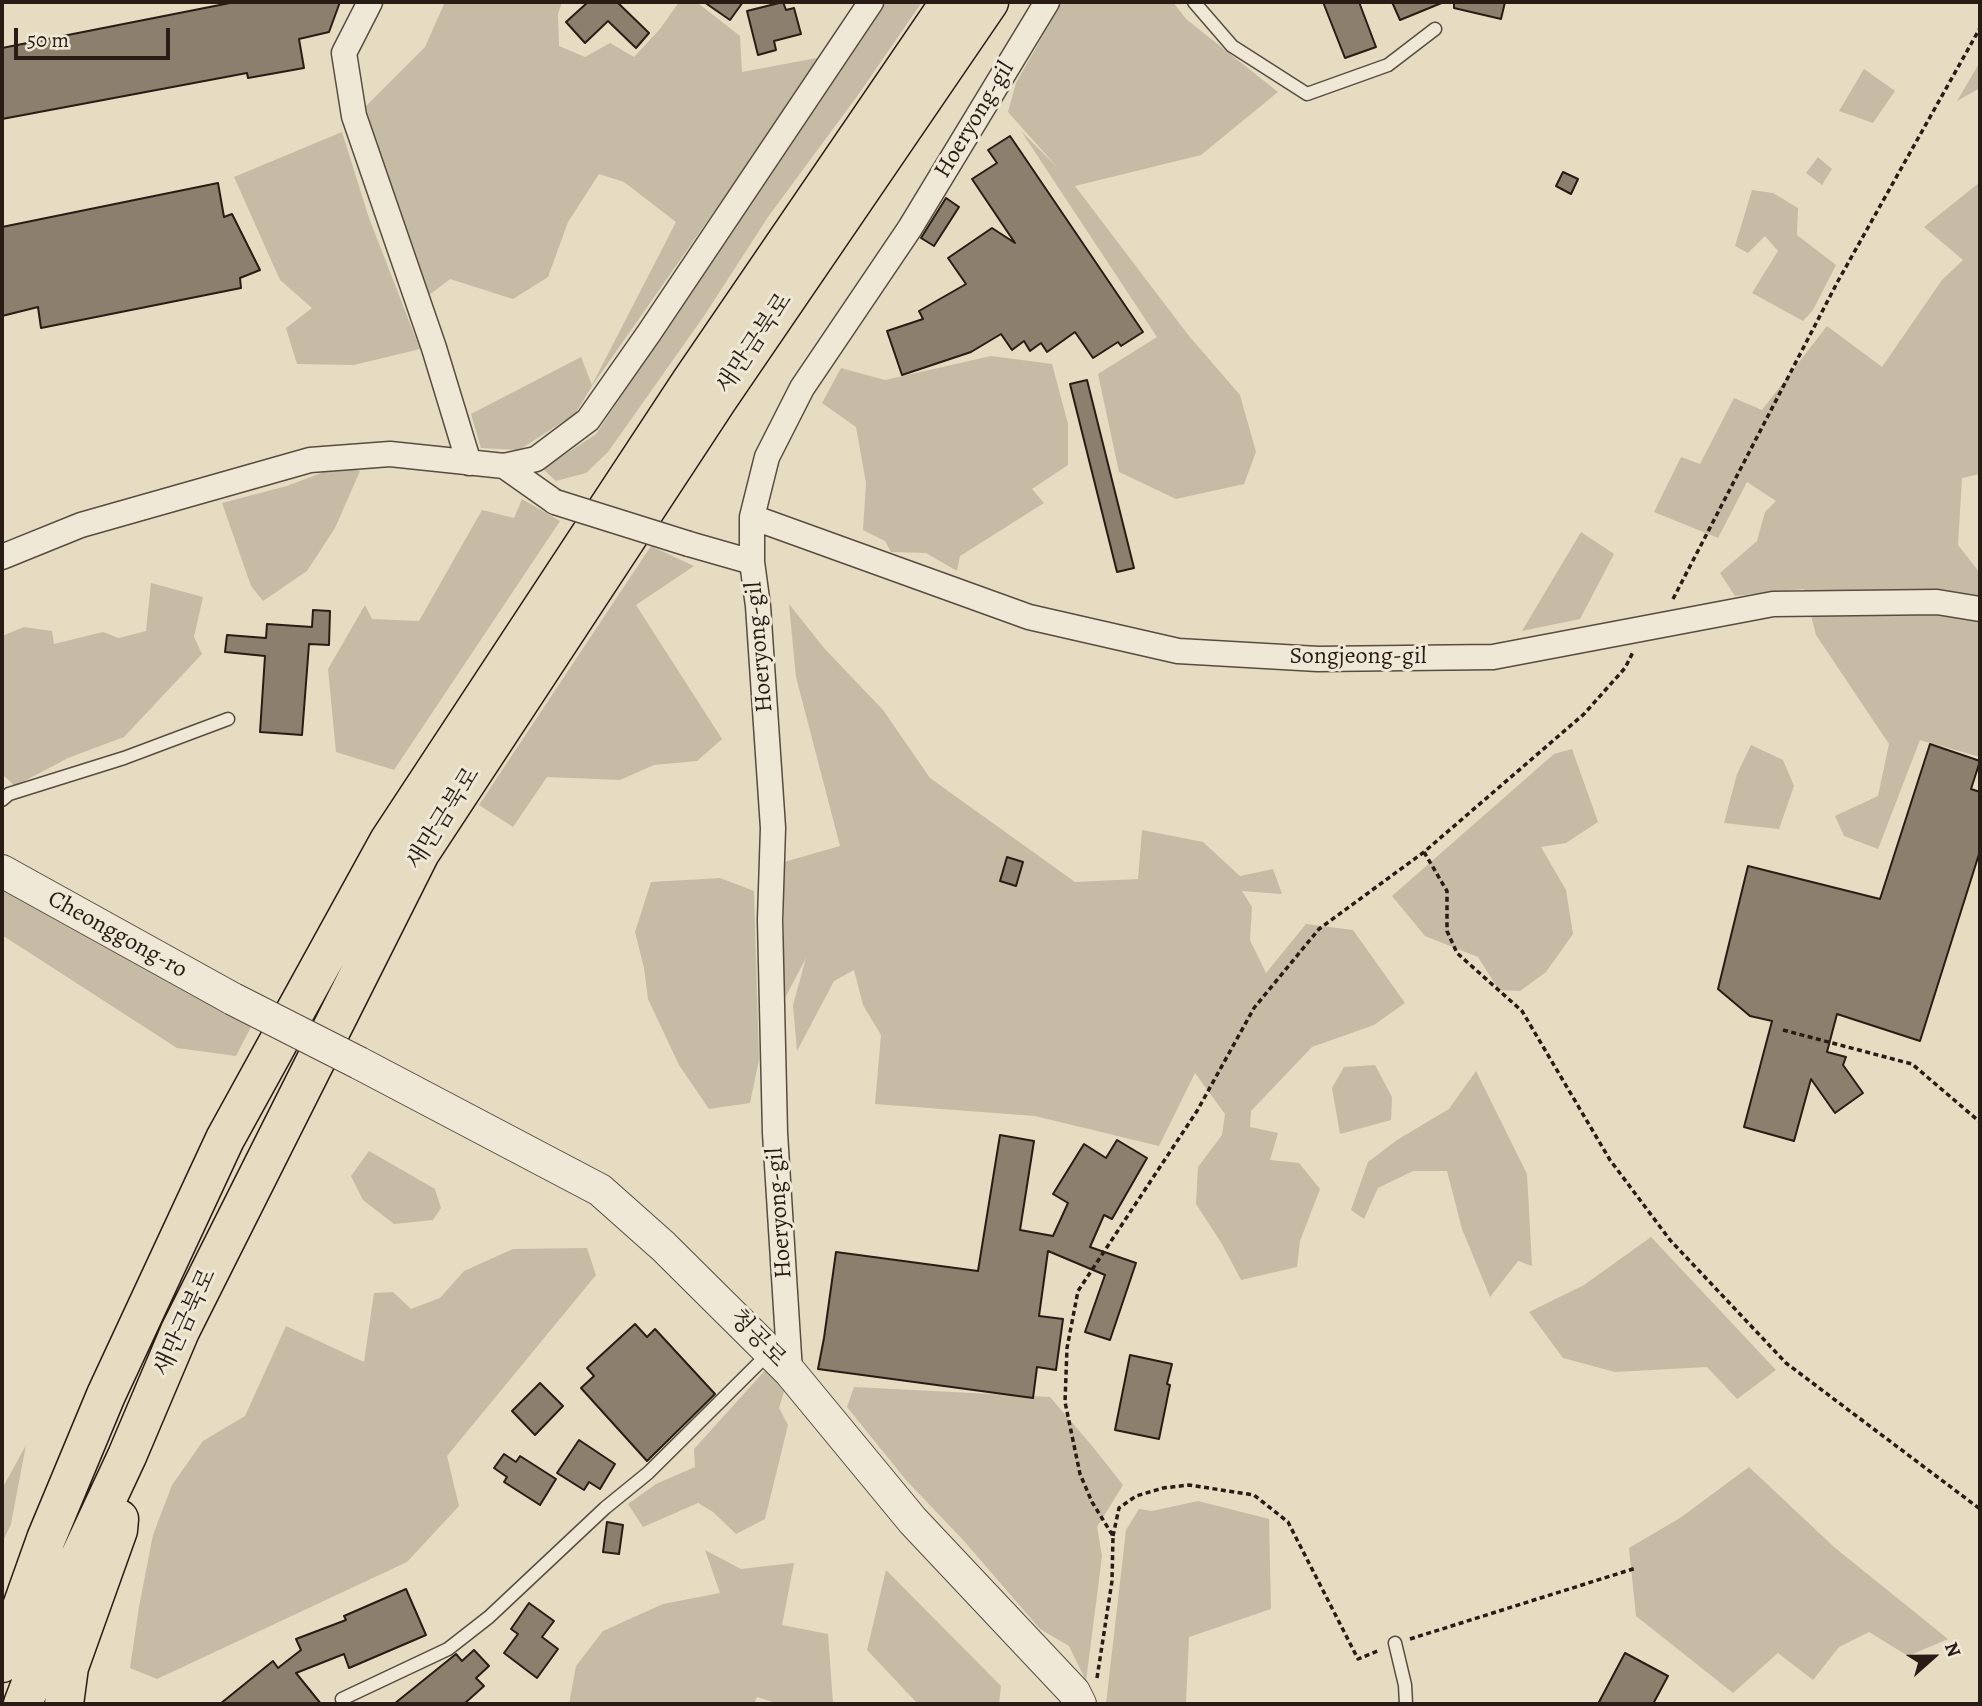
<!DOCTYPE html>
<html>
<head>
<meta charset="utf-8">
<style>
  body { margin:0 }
  #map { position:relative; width:1982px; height:1706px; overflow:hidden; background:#e6dcc2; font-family:Alegreya,serif }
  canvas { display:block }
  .frame { position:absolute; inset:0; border:4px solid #291c14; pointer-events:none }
  .north { position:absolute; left:1898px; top:1622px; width:70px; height:70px; -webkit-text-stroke:5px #efe8d7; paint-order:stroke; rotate:69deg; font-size:19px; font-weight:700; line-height:28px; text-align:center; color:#291c14 }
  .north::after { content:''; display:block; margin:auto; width:24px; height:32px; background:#291c14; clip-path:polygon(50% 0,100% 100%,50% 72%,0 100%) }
  .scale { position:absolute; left:14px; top:28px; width:156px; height:32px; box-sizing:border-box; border:4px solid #291c14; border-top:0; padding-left:9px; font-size:21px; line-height:24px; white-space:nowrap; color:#291c14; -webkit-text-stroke:5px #efe8d7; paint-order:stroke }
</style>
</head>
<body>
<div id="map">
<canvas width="1982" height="1706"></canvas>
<div class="frame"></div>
<div class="north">N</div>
<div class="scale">50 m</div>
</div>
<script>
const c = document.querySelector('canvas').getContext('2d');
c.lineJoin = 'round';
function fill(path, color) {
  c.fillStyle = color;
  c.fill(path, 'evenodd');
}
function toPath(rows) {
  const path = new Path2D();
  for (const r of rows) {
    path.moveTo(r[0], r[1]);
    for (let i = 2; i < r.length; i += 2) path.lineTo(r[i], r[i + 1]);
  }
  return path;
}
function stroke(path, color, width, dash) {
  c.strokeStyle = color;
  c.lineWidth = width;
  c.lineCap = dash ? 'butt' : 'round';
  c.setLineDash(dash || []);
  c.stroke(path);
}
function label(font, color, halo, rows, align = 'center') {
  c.font = font + ' Alegreya,"Noto Serif KR",serif';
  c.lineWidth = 6;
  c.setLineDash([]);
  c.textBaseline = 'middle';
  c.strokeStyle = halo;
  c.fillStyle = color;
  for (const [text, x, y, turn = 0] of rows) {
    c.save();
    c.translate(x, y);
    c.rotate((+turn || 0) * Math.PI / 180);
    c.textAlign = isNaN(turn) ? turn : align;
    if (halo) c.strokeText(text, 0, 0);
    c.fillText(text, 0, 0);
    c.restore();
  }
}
fill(toPath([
  [445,2,562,2,558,14,559,46,585,57,610,43,634,57,660,29,679,2,700,2,699,4,740,36,742,72,822,57,592,386,575,414,519,450,481,448,471,414,581,357,592,385,676,222,624,182,599,174,568,222,548,277,513,299,450,279,428,296,360,112,425,47],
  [881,2,922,2,858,95,768,217,704,316,608,452,586,473,556,481,543,469,596,434],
  [1062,2,1173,2,1186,19,1278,92,1201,155,1075,186,1189,336,1240,395,1256,452,1244,484,1176,499,1119,472,1098,374,1157,337,1021,131,1057,167,1008,112,1016,83],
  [1980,62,1980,88,1957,101],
  [1864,69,1895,91,1873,123,1839,111],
  [342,132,369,218,420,349,354,365,297,364,286,328,312,308,280,280,234,177],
  [1818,157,1832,169,1822,185,1806,173],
  [1980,182,1980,474,1962,478,1958,545,1980,573,1980,757,1920,740,1878,849,1844,836,1835,816,1878,796,1889,744,1816,635,1804,589,1735,596,1720,573,1757,541,1765,512,1776,501,1747,482,1718,538,1654,512,1681,457,1700,464,1734,398,1762,410,1827,326,1882,367,1942,280,1963,260,1924,227],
  [1752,190,1773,193,1798,208,1797,235,1836,265,1813,310,1803,321,1752,293,1778,251,1765,236,1748,253,1735,246],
  [991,356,1052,364,1068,424,1068,465,1032,489,1044,503,960,556,957,571,926,553,891,552,885,541,863,530,866,483,856,427,822,403,841,368,885,380],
  [345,464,360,471,335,528,307,571,263,601,251,586,222,503,287,486],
  [522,499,560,521,394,770,336,752,328,669,365,605,372,619,419,621,482,510,514,518],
  [1581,532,1614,554,1580,619,1522,631],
  [651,546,694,566,636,605,722,739,697,761,654,765,620,780,547,777,513,827,479,805],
  [151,583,203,597,194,637,202,654,124,737,68,758,15,786,2,774,2,636,24,627,52,631,54,644,103,632,119,638,146,631],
  [789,604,824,648,883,710,930,778,1075,882,1138,879,1142,830,1203,842,1240,876,1273,869,1282,894,1242,891,1252,907,1250,940,1266,973,1306,924,1353,930,1405,1003,1374,1025,1312,1047,1251,1111,1250,1127,1278,1133,1270,1160,1299,1163,1320,1189,1300,1241,1297,1267,1241,1280,1222,1244,1196,1204,1198,1167,1222,1135,1225,1114,1195,1073,1159,1146,1035,1116,875,1104,881,1035,863,1005,854,970,834,981,797,1051,793,1005,806,958,784,1000,784,862,840,846,796,677],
  [1751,745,1783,760,1794,786,1779,829,1724,823,1737,774],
  [1572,749,1598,822,1566,843,1541,847,1566,890,1573,934,1546,972,1520,991,1499,990,1478,957,1425,936,1392,896,1554,754],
  [2,877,251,1027,236,1056,177,1048,2,935],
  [720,878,754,891,759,1060,750,1103,709,1109,679,1065,648,999,644,968,635,932,651,882],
  [1375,1065,1392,1097,1391,1120,1340,1134,1332,1088,1344,1067],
  [1476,1071,1527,1174,1532,1266,1518,1261,1490,1297,1462,1229,1447,1171,1413,1171,1378,1188,1364,1219,1351,1210,1368,1162,1397,1140,1449,1109],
  [369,1151,435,1189,441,1208,433,1220,394,1224,363,1200,351,1176],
  [1651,1237,1776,1370,1737,1399,1707,1367,1615,1372,1563,1358,1529,1312,1584,1285],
  [587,1248,596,1275,447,1456,459,1506,407,1562,157,1679,130,1668,139,1607,153,1535,172,1485,203,1441,245,1416,286,1326,364,1362,374,1293,393,1292,411,1309,440,1298,464,1271,513,1249],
  [769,1366,785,1388,779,1408,788,1425,765,1519,736,1534,713,1512,698,1503,643,1527,628,1504,656,1484,695,1467,694,1449],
  [854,1387,1050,1397,1093,1447,1123,1485,1097,1527,1102,1556,1086,1681,1069,1646,1040,1629,964,1541,906,1480,847,1407],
  [26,1445,11,1524,2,1543,2,1489],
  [1749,1467,1834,1547,1948,1639,1908,1656,1869,1632,1839,1647,1813,1680,1778,1653,1733,1693,1636,1616,1629,1548,1680,1518],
  [1198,1501,1269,1519,1271,1609,1189,1637,1186,1704,1106,1704,1126,1530,1139,1509,1152,1511],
  [705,1550,741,1569,794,1563,782,1625,828,1634,833,1703,779,1704,757,1697,754,1704,569,1704,576,1666,603,1631,663,1604,720,1593],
  [886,1570,1001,1686,999,1704,918,1704,867,1650]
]), '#c6bba4');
const building = toPath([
  [235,2,340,2,329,32,299,39,304,68,248,78,247,73,2,119,2,48,235,2],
  [588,2,617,2,649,33,636,48,608,21,585,43,566,22,588,2],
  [704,2,743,2,730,20,704,2],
  [783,2,786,10,794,8,801,34,774,41,776,50,758,55,747,11,783,2],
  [1323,2,1359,2,1376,47,1345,58,1323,2],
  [1392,2,1444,2,1400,20,1392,2],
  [1454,2,1505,2,1501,19,1454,8,1454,2],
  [1010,136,1143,332,1121,346,1118,342,1093,358,1075,332,1047,352,1041,343,1030,351,1024,341,1012,350,1001,334,971,352,902,375,887,331,923,319,919,311,966,284,948,258,992,228,1015,243,972,179,997,163,988,150,1010,136],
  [1563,172,1578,179,1571,194,1556,186,1563,172],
  [218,183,224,217,232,214,260,270,240,278,241,288,41,328,38,307,2,316,2,227,218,183],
  [946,198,959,207,934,246,921,238,946,198],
  [1087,380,1134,568,1117,572,1070,384,1087,380],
  [313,610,330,611,329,645,309,644,302,735,260,732,265,656,225,652,227,635,266,638,267,624,312,627,313,610],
  [1930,744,1980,761,1971,789,1980,792,1980,851,1920,1041,1837,1014,1827,1052,1846,1057,1843,1065,1863,1093,1835,1113,1811,1079,1794,1141,1744,1127,1772,1021,1750,1016,1718,989,1748,866,1880,899,1930,744],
  [1007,857,1023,862,1016,886,1000,881,1007,857],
  [1000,1135,1034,1141,1020,1230,1053,1236,1068,1203,1053,1194,1084,1144,1106,1158,1117,1140,1147,1158,1112,1219,1104,1215,1090,1247,1136,1263,1110,1340,1085,1332,1105,1275,1048,1251,1039,1316,1063,1319,1056,1370,1037,1367,1033,1398,818,1369,824,1338,836,1252,978,1271,1000,1135],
  [635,1324,647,1337,655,1329,715,1394,647,1461,581,1388,594,1376,587,1368,635,1324],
  [1130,1355,1172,1364,1167,1384,1170,1385,1159,1439,1115,1430,1130,1355],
  [540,1383,563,1406,535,1435,512,1411,540,1383],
  [579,1440,615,1464,600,1489,589,1482,584,1490,557,1473,579,1440],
  [504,1454,516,1462,520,1456,556,1479,540,1505,504,1482,507,1477,494,1468,504,1454],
  [607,1522,623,1525,619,1554,603,1552,607,1522],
  [406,1589,426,1635,349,1668,344,1654,296,1673,321,1704,220,1704,273,1661,278,1668,301,1650,296,1639,346,1620,344,1616,406,1589],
  [529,1603,554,1621,542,1637,558,1649,537,1678,504,1653,518,1634,511,1629,529,1603],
  [474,1650,489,1666,476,1678,484,1686,464,1704,394,1704,456,1654,462,1661,474,1650],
  [1625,1653,1668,1676,1653,1704,1598,1704,1625,1653]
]);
fill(building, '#8b806e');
stroke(building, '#291c14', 2);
const service = toPath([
  [1194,2,1232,46,1307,94,1388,65,1435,29],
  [2,800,9,794,124,758,228,719],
  [1395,1643,1405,1685,1406,1704],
  [342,1699,448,1649,489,1617,605,1508,648,1473,770,1352]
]);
const minor = toPath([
  [370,2,344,53,354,116,434,348,469,463],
  [504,466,555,502],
  [752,517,1029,617,1178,651,1318,659,1493,657,1773,604,1937,602,1980,609],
  [689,544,752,562],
  [2,557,81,525,310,460,390,454,504,466,536,459,588,420,649,333,871,2],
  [790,1372,775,1133,770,920,773,828,758,606,752,562,752,517,767,457,802,388,910,228,1047,2]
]);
const tertiary = toPath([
  [2,871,233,999],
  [359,1063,600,1190,663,1246,790,1372,913,1521,1074,1692,1080,1704]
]);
const trunk = toPath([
  [2,1663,46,1539,106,1395,225,1139,389,841,690,383,950,2],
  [23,1704,77,1563,127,1456,180,1331,420,853,718,399,989,2],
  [64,1704,69,1667,118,1530,119,1519]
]);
stroke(service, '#584c40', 15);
stroke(minor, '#584c40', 27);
stroke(tertiary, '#584c40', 34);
stroke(trunk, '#291c14', 41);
stroke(toPath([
  [1673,599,1838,281,1980,28],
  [1424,852,1447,891,1447,931,1457,953,1522,1011,1610,1160,1670,1240,1786,1363,1980,1509],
  [1783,1030,1912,1064,1980,1122],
  [1113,1536,1119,1508,1136,1496,1163,1488,1189,1485,1254,1495,1288,1522,1358,1659,1380,1650],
  [1410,1639,1636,1568],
  [1097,1678,1112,1581,1113,1536,1092,1502,1080,1474,1065,1402,1067,1348,1078,1291,1197,1111,1254,1008,1319,929,1424,852,1584,714,1625,668,1633,652]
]), '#291c14', 3.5, [5, 3.5]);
stroke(service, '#efe8d7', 12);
stroke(minor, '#efe8d7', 24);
stroke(tertiary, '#efe8d7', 32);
stroke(trunk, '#e6dcc2', 38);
const minorBridge = toPath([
  [555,502,689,544]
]);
const tertiaryBridge = toPath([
  [233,999,359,1063]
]);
stroke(minorBridge, '#584c40', 27, []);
stroke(tertiaryBridge, '#584c40', 34, []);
stroke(minorBridge, '#efe8d7', 24);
stroke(tertiaryBridge, '#efe8d7', 32);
label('24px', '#291c14', '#efe8d7', [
  ["Hoeryong-gil",975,120,-59],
  ["새만금북로",755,344,-56],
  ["Hoeryong-gil",760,647,-95],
  ["Songjeong-gil",1358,657],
  ["새만금북로",444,819,-58],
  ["Cheonggong-ro",117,935,29],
  ["Hoeryong-gil",780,1213,-94],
  ["새만금북로",186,1323,-65],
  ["청공로",757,1339,46]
]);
</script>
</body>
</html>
